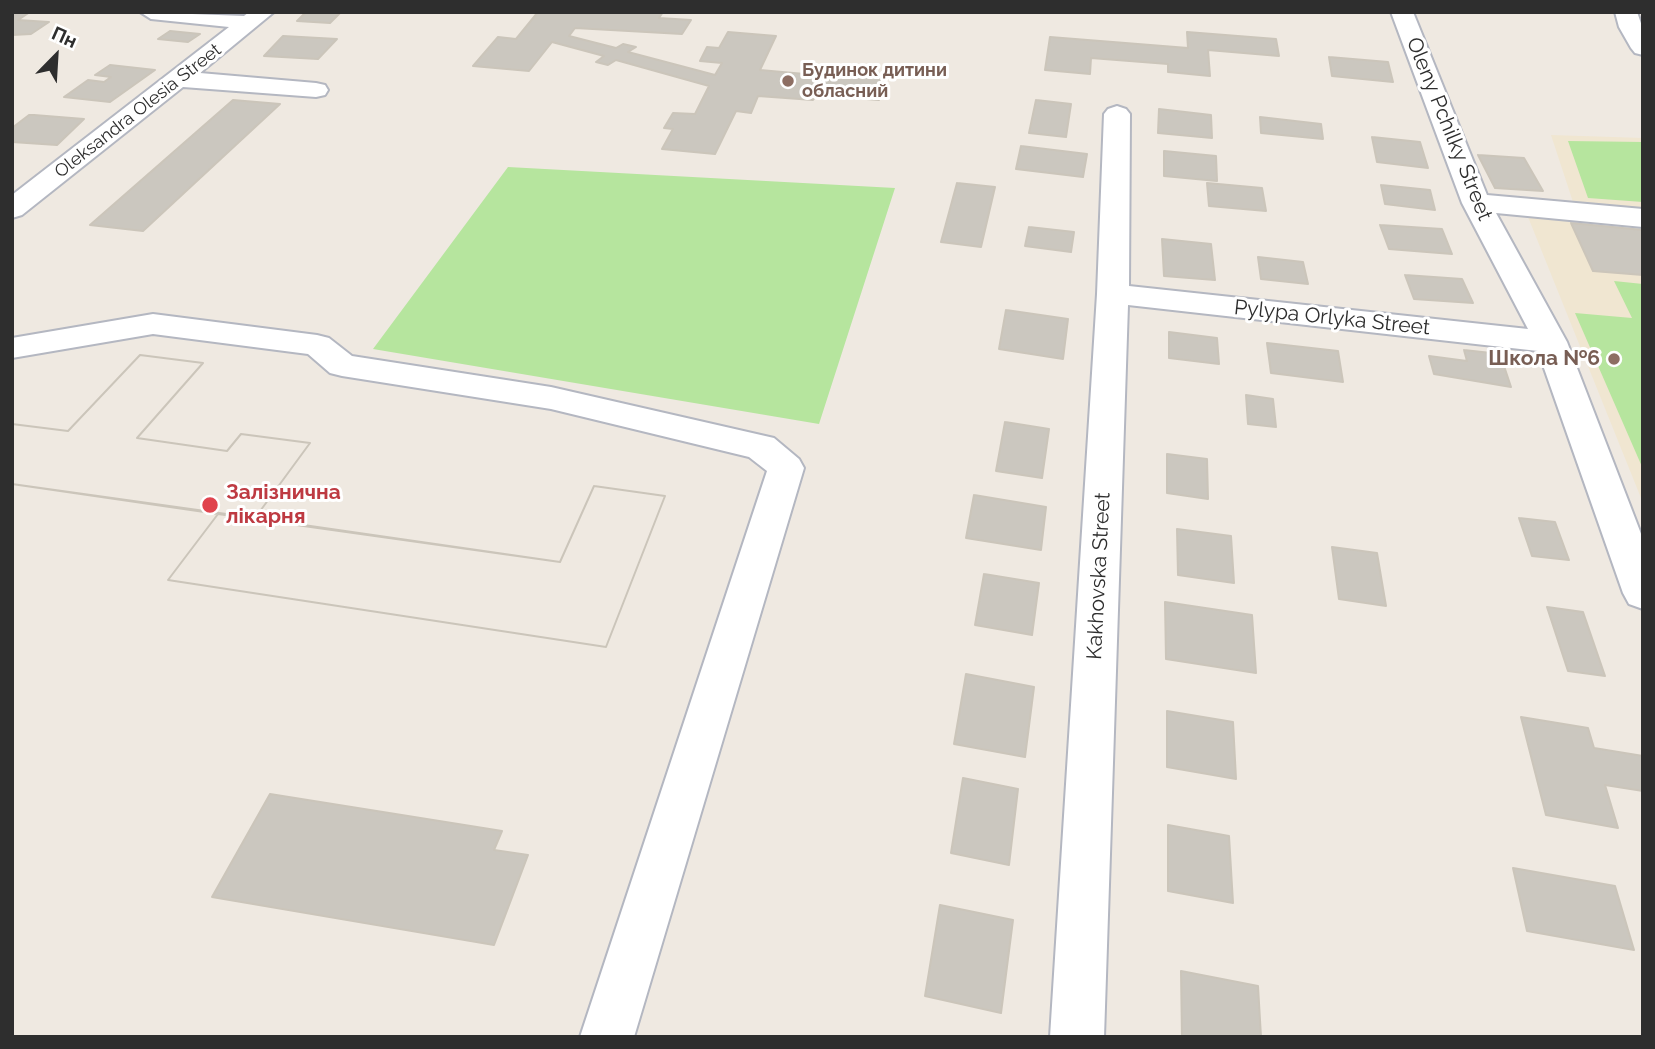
<!DOCTYPE html>
<html>
<head>
<meta charset="utf-8">
<style>
  body { margin:0 }
  #map { position:relative; width:1655px; height:1049px; overflow:hidden; background:#efe9e1; font-family:Raleway,sans-serif }
  canvas { display:block }
  .frame { position:absolute; inset:0; border:14px solid #2e2e2e; pointer-events:none }
  .north { position:absolute; left:21px; top:21px; width:70px; height:70px; -webkit-text-stroke:5px #fff; paint-order:stroke; rotate:24deg; font-size:19px; font-weight:700; line-height:28px; text-align:center; color:#2e2e2e }
  .north::after { content:''; display:block; margin:auto; width:24px; height:32px; background:#2e2e2e; clip-path:polygon(50% 0,100% 100%,50% 72%,0 100%) }
</style>
</head>
<body>
<div id="map">
<canvas width="1655" height="1049"></canvas>
<div class="frame"></div>
<div class="north">Пн</div>
</div>
<script>
const c = document.querySelector('canvas').getContext('2d');
c.lineJoin = 'round';
function fill(path, color) {
  c.fillStyle = color;
  c.fill(path, 'evenodd');
}
function toPath(rows) {
  const path = new Path2D();
  for (const r of rows) {
    path.moveTo(r[0], r[1]);
    for (let i = 2; i < r.length; i += 2) path.lineTo(r[i], r[i + 1]);
  }
  return path;
}
function stroke(path, color, width, dash) {
  c.strokeStyle = color;
  c.lineWidth = width;
  c.lineCap = dash ? 'butt' : 'round';
  c.setLineDash(dash || []);
  c.stroke(path);
}
function label(font, color, halo, rows, align = 'center') {
  c.font = font + ' Raleway,sans-serif';
  c.lineWidth = 6;
  c.setLineDash([]);
  c.textBaseline = 'middle';
  c.strokeStyle = halo;
  c.fillStyle = color;
  for (const [text, x, y, turn = 0] of rows) {
    c.save();
    c.translate(x, y);
    c.rotate((+turn || 0) * Math.PI / 180);
    c.textAlign = isNaN(turn) ? turn : align;
    if (halo) c.strokeText(text, 0, 0);
    c.fillText(text, 0, 0);
    c.restore();
  }
}
fill(toPath([
  [1551,135,1643,138,1643,503,1524,207,1523,198,1573,202]
]), '#f0e6d1');
fill(toPath([
  [1568,141,1643,142,1643,202,1588,198],
  [508,167,895,188,819,424,373,349],
  [1614,281,1643,284,1643,469,1575,313,1632,318]
]), '#b6e59e');
const building = toPath([
  [12,12,30,12,18,20,49,22,31,34,12,35,12,12],
  [306,12,341,12,330,23,297,21,306,12],
  [538,12,663,12,659,18,691,20,682,34,575,28,569,36,616,48,623,44,636,47,628,52,715,75,722,63,700,61,707,47,719,48,728,32,776,36,760,70,816,75,819,67,886,76,879,100,816,95,813,100,758,96,751,113,736,111,715,154,662,149,673,129,664,128,673,113,695,114,709,86,616,60,608,65,596,62,604,56,552,42,529,71,473,66,498,37,516,39,538,12],
  [170,31,200,34,188,42,158,39,170,31],
  [1187,32,1276,39,1279,56,1208,50,1210,76,1168,72,1168,64,1091,58,1090,74,1045,70,1050,37,1188,48,1187,32],
  [283,36,337,39,318,59,264,56,283,36],
  [1329,57,1388,62,1393,82,1332,76,1329,57],
  [110,65,155,70,110,102,64,97,88,80,104,82,111,77,95,75,110,65],
  [233,100,280,104,143,231,90,225,233,100],
  [1036,100,1071,104,1066,137,1029,133,1036,100],
  [1159,109,1211,115,1212,138,1158,133,1159,109],
  [29,115,34,115,84,119,57,145,12,142,12,128,29,115],
  [1260,117,1321,124,1323,139,1261,133,1260,117],
  [1372,137,1420,142,1428,168,1377,162,1372,137],
  [1021,146,1087,154,1083,177,1016,169,1021,146],
  [1164,151,1216,156,1217,181,1164,176,1164,151],
  [1478,155,1524,158,1543,191,1495,188,1478,155],
  [957,183,995,187,981,247,941,242,957,183],
  [1207,183,1262,188,1266,211,1209,206,1207,183],
  [1381,185,1430,190,1435,210,1385,204,1381,185],
  [1571,223,1643,230,1643,275,1593,271,1571,223],
  [1380,225,1442,229,1452,254,1389,249,1380,225],
  [1029,227,1074,232,1071,252,1025,246,1029,227],
  [1162,239,1211,244,1215,280,1164,276,1162,239],
  [1258,257,1303,262,1308,284,1261,279,1258,257],
  [1405,275,1462,279,1473,303,1414,299,1405,275],
  [1006,310,1068,319,1063,359,999,349,1006,310],
  [1169,332,1217,338,1219,364,1169,358,1169,332],
  [1267,343,1338,351,1343,382,1271,373,1267,343],
  [1464,350,1500,354,1511,387,1434,374,1429,356,1467,361,1464,350],
  [140,355,203,363,137,438,227,451,241,434,310,443,255,518,560,562,594,486,665,496,606,647,168,580,218,514,12,484,12,424,68,431,140,355],
  [140,355,203,363,137,438,227,451,241,434,310,443,255,518,12,484,12,424,68,431,140,355],
  [1246,395,1273,399,1276,427,1248,424,1246,395],
  [1005,422,1049,429,1042,478,996,471,1005,422],
  [1167,454,1207,459,1208,499,1167,493,1167,454],
  [594,486,665,496,606,647,168,580,218,514,560,562,594,486],
  [974,495,1046,507,1041,550,966,538,974,495],
  [1519,518,1555,522,1569,560,1532,556,1519,518],
  [1177,529,1231,536,1234,583,1178,575,1177,529],
  [1332,547,1377,553,1386,606,1339,599,1332,547],
  [984,574,1039,583,1032,635,975,625,984,574],
  [1165,602,1252,615,1256,673,1166,659,1165,602],
  [1547,607,1583,612,1605,676,1568,671,1547,607],
  [966,674,1034,687,1025,757,954,744,966,674],
  [1167,711,1233,722,1236,779,1167,767,1167,711],
  [1521,717,1588,728,1594,748,1643,756,1643,791,1605,785,1618,828,1546,815,1521,717],
  [963,778,1018,789,1009,865,951,853,963,778],
  [270,794,502,831,494,850,528,855,494,945,212,897,270,794],
  [1168,825,1229,836,1233,903,1168,891,1168,825],
  [1513,868,1615,886,1634,950,1527,931,1513,868],
  [940,905,1013,920,1001,1013,925,996,940,905],
  [1181,971,1258,986,1261,1037,1182,1037,1181,971]
]);
fill(building, '#cbc7bf');
stroke(building, '#cbc5ba', 2);
const minor = toPath([
  [140,12,244,16,249,12,274,12,200,73,316,83,325,85,328,90,325,95,316,97,183,87,22,215,12,218,12,195,229,27,151,19,140,12],
  [1391,12,1413,12,1487,195,1643,209,1643,227,1496,213,1567,342,1643,539,1643,609,1629,604,1623,593,1538,351,1128,305,1104,1037,1050,1037,1097,294,1104,114,1108,109,1117,106,1126,109,1130,114,1129,286,1528,329,1462,203,1391,12],
  [1615,12,1637,12,1643,29,1643,55,1635,53,1631,48,1619,27,1615,12],
  [153,314,317,335,329,338,352,356,551,387,774,438,799,459,804,468,634,1037,580,1037,767,471,749,457,551,409,342,376,330,373,308,354,153,334,12,358,12,338,153,314]
]);
stroke(minor, '#b4b7c1', 4);
fill(minor, '#fff');
for (const [x, y, r, color] of [
  [788,81,7,"#8d6e63"],
  [1614,359,7,"#8d6e63"],
  [210,505,9,"#e0444e"]
]) {
  const dot = new Path2D();
  dot.arc(x, y, r, 0, 2 * Math.PI);
  c.fillStyle = color;
  c.fill(dot);
  stroke(dot, '#fff', 2.5);
}
label('bold 18px', '#785e54', '#fff', [
  ["Будинок дитини",802,71],
  ["обласний",802,92]
], 'left');
label('18px', '#2e2e2e', '#fff', [
  ["Oleksandra Olesia Street",138,111,-38]
]);
label('21px', '#2e2e2e', '#fff', [
  ["Oleny Pchilky Street",1449,129,68],
  ["Pylypa Orlyka Street",1332,318,6],
  ["Kakhovska Street",1099,576,-87]
]);
label('bold 21px', '#785e54', '#fff', [
  ["Школа №6",1600,359]
], 'right');
label('bold 21px', '#be3a42', '#fff', [
  ["Залізнична",226,493],
  ["лікарня",226,517]
], 'left');
</script>
</body>
</html>
